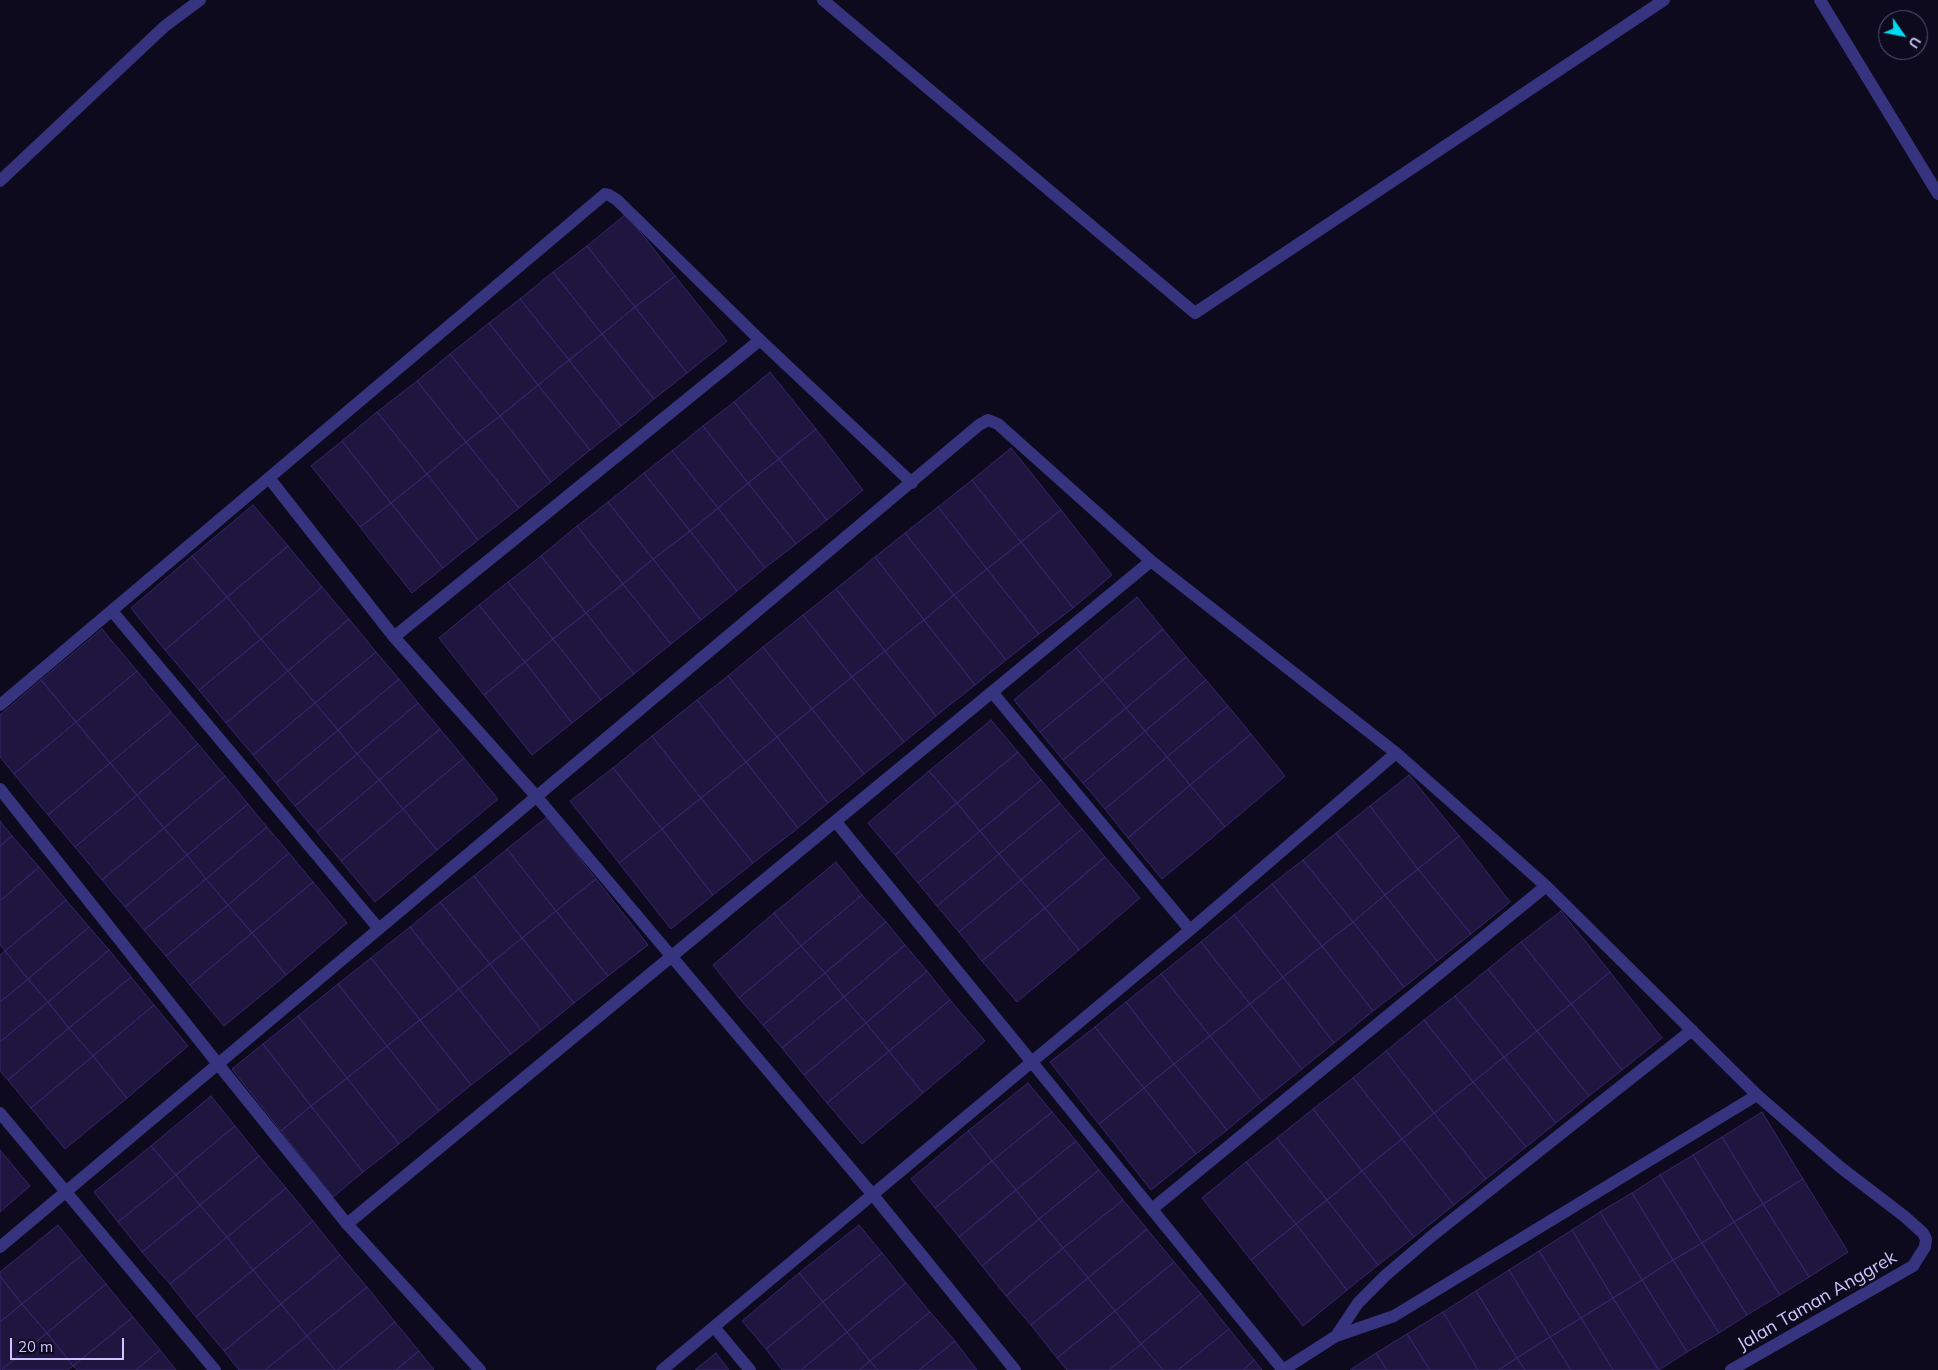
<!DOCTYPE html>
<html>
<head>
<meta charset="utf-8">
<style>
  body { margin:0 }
  #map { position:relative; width:1938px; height:1370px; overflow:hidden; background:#0e0a1d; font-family:Mulish,sans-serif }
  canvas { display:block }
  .north { position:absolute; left:1878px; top:10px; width:50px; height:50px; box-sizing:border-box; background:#0e0a1d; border:1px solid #5b5677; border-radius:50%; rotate:123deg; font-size:14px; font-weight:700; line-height:20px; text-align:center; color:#cec7ff }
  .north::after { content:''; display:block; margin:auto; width:18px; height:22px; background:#00d9f2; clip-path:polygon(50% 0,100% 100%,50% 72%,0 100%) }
  .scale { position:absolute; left:10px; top:1338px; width:114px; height:22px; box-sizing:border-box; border:2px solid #cec7ff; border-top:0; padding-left:6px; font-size:15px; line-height:18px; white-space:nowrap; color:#cec7ff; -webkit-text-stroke:4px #0e0a1d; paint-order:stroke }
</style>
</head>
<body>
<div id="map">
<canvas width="1938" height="1370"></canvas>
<div class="north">U</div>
<div class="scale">20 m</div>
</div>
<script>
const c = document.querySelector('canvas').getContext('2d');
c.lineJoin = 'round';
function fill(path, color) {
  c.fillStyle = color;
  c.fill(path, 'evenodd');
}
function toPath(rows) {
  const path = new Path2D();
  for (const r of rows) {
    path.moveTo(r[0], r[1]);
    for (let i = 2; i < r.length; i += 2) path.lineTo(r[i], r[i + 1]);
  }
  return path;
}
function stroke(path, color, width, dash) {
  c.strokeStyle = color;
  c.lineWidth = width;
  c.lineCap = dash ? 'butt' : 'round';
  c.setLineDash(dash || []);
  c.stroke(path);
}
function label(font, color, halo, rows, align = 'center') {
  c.font = font + ' Mulish,sans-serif';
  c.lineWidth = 4.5;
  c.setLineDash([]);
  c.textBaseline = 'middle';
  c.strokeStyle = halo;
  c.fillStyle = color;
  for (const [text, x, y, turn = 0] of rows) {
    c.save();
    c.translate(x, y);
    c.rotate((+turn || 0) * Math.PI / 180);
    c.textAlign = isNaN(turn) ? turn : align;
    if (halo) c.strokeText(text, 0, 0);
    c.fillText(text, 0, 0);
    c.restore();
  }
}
const building = toPath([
  [626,214,675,276,635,307,587,246,626,214],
  [587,246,635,307,602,334,553,272,587,246],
  [553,272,602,334,569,360,520,299,553,272],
  [675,276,727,341,687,373,635,307,675,276],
  [520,299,569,360,538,385,489,323,520,299],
  [635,307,687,373,654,399,602,334,635,307],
  [489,323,538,385,500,416,450,354,489,323],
  [602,334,654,399,621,426,569,360,602,334],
  [450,354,500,416,466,442,417,381,450,354],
  [569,360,621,426,590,450,538,385,569,360],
  [770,372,816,429,779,459,734,402,770,372],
  [417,381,466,442,427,474,377,412,417,381],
  [538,385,590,450,551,482,500,416,538,385],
  [734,402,779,459,748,483,703,426,734,402],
  [377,412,427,474,391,503,342,441,377,412],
  [500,416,551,482,519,508,466,442,500,416],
  [703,426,748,483,718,508,672,451,703,426],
  [816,429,863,490,827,520,779,459,816,429],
  [342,441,391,503,360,527,311,466,342,441],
  [466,442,519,508,478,540,427,474,466,442],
  [1011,448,1061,510,1021,542,972,480,1011,448],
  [672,451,718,508,690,531,644,473,672,451],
  [779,459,827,520,796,544,748,483,779,459],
  [644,473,690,531,653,559,608,502,644,473],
  [427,474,478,540,443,568,391,503,427,474],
  [972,480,1021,542,987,569,938,507,972,480],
  [748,483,796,544,765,568,718,508,748,483],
  [608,502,653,559,623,584,577,526,608,502],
  [391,503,443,568,412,593,360,527,391,503],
  [253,505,288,546,227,597,192,556,253,505],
  [938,507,987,569,954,595,905,533,938,507],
  [718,508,765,568,737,591,690,531,718,508],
  [1061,510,1112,575,1073,608,1021,542,1061,510],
  [577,526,623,584,586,613,541,556,577,526],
  [690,531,737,591,701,620,653,559,690,531],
  [905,533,954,595,924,620,875,557,905,533],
  [1021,542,1073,608,1039,634,987,569,1021,542],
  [288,546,322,587,261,639,227,597,288,546],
  [192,556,227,597,165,650,131,608,192,556],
  [541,556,586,613,553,639,508,582,541,556],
  [875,557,924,620,885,651,836,589,875,557],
  [653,559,701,620,671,644,623,584,653,559],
  [987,569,1039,634,1006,660,954,595,987,569],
  [508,582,553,639,525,662,479,605,508,582],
  [623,584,671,644,634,674,586,613,623,584],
  [322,587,349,619,288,671,261,639,322,587],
  [836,589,885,651,852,677,803,615,836,589],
  [954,595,1006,660,975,685,924,620,954,595],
  [227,597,261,639,199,690,165,650,227,597],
  [1137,597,1163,629,1103,680,1076,648,1137,597],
  [479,605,525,662,484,695,439,638,479,605],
  [586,613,634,674,601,700,553,639,586,613],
  [803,615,852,677,812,709,763,647,803,615],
  [349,619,376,652,315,703,288,671,349,619],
  [924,620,975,685,936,716,885,651,924,620],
  [102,629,137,671,76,722,41,680,102,629],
  [1163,629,1186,657,1126,708,1103,680,1163,629],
  [261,639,288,671,226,723,199,690,261,639],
  [553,639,601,700,572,723,525,662,553,639],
  [763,647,812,709,777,737,728,676,763,647],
  [1076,648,1103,680,1040,732,1014,700,1076,648],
  [885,651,936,716,904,742,852,677,885,651],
  [376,652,399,679,338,730,315,703,376,652],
  [1186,657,1206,680,1145,731,1126,708,1186,657],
  [525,662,572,723,532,755,484,695,525,662],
  [137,671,171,712,110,763,76,722,137,671],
  [288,671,315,703,253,755,226,723,288,671],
  [728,676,777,737,746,762,697,700,728,676],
  [852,677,904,742,864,774,812,709,852,677],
  [399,679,418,703,357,754,338,730,399,679],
  [41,680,76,722,14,774,0,757,0,715,41,680],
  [1103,680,1126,708,1063,760,1040,732,1103,680],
  [1206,680,1228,706,1167,757,1145,731,1206,680],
  [697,700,746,762,701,798,652,736,697,700],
  [315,703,338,730,276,783,253,755,315,703],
  [418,703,440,729,379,780,357,754,418,703],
  [1228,706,1251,734,1190,785,1167,757,1228,706],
  [1126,708,1145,731,1083,783,1063,760,1126,708],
  [812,709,864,774,828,803,777,737,812,709],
  [171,712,198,744,137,795,110,763,171,712],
  [991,720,1018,752,957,803,929,771,991,720],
  [76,722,110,763,48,815,14,774,76,722],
  [440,729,464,758,403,809,379,780,440,729],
  [338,730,357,754,295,806,276,783,338,730],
  [1145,731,1167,757,1105,809,1083,783,1145,731],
  [1251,734,1285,776,1225,827,1190,785,1251,734],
  [652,736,701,798,662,829,613,768,652,736],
  [777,737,828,803,798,828,746,762,777,737],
  [198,744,225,776,164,828,137,795,198,744],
  [1018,752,1041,780,980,831,957,803,1018,752],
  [357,754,379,780,317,832,295,806,357,754],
  [1167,757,1190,785,1128,838,1105,809,1167,757],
  [464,758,498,799,437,850,403,809,464,758],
  [746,762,798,828,753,863,701,798,746,762],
  [110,763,137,795,75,847,48,815,110,763],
  [613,768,662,829,619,863,570,801,613,768],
  [929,771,957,803,895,855,868,823,929,771],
  [1409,775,1459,836,1418,869,1370,806,1409,775],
  [225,776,248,804,187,855,164,828,225,776],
  [379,780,403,809,341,861,317,832,379,780],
  [1041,780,1060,803,999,854,980,831,1041,780],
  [1190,785,1225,827,1162,879,1128,838,1190,785],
  [137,795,164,828,102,880,75,847,137,795],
  [701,798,753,863,713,895,662,829,701,798],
  [957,803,980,831,918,883,895,855,957,803],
  [1060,803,1082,829,1021,880,999,854,1060,803],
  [248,804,267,827,206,879,187,855,248,804],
  [1370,806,1418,869,1385,895,1336,833,1370,806],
  [403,809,437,850,375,902,341,861,403,809],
  [547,817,596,879,556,911,507,849,547,817],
  [0,821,12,836,0,846,0,821],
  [267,827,289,853,228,905,206,879,267,827],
  [164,828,187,855,125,907,102,880,164,828],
  [662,829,713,895,671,929,619,863,662,829],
  [1082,829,1105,857,1045,908,1021,880,1082,829],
  [980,831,999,854,937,906,918,883,980,831],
  [1336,833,1385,895,1353,922,1303,860,1336,833],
  [12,836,39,867,0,901,0,846,12,836],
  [1459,836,1510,902,1471,934,1418,869,1459,836],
  [507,849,556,911,522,938,474,876,507,849],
  [289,853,313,882,252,933,228,905,289,853],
  [999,854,1021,880,959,932,937,906,999,854],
  [187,855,206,879,144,930,125,907,187,855],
  [1105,857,1140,898,1079,950,1045,908,1105,857],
  [1303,860,1353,922,1322,946,1272,884,1303,860],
  [836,862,862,895,801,946,774,913,836,862],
  [39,867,66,900,5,951,0,945,0,901,39,867],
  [1418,869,1471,934,1437,961,1385,895,1418,869],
  [474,876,522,938,490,964,440,902,474,876],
  [206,879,228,905,166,956,144,930,206,879],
  [596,879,648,945,608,976,556,911,596,879],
  [1021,880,1045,908,982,961,959,932,1021,880],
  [313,882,347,923,286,975,252,933,313,882],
  [1272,884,1322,946,1283,977,1234,915,1272,884],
  [862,895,886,922,825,973,801,946,862,895],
  [1385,895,1437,961,1404,987,1353,922,1385,895],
  [66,900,89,927,28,979,5,951,66,900],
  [440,902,490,964,459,989,410,927,440,902],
  [228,905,252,933,190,985,166,956,228,905],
  [1045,908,1079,950,1017,1002,982,961,1045,908],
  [556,911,608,976,574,1003,522,938,556,911],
  [1561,911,1610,972,1571,1004,1521,942,1561,911],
  [774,913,801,946,739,998,713,965,774,913],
  [1234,915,1283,977,1250,1004,1201,942,1234,915],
  [886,922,905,945,844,997,825,973,886,922],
  [1353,922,1404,987,1373,1011,1322,946,1353,922],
  [89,927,109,950,48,1002,28,979,89,927],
  [410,927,459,989,420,1020,371,958,410,927],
  [252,933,286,975,224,1026,190,985,252,933],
  [522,938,574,1003,541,1030,490,964,522,938],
  [1201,942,1250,1004,1210,1036,1161,974,1201,942],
  [1521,942,1571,1004,1537,1031,1488,969,1521,942],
  [905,945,927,971,866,1023,844,997,905,945],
  [801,946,825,973,763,1025,739,998,801,946],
  [1322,946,1373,1011,1334,1043,1283,977,1322,946],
  [109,950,131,977,69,1028,48,1002,109,950],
  [5,951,28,979,0,1002,0,955,5,951],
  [371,958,420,1020,387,1046,338,984,371,958],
  [490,964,541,1030,511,1054,459,989,490,964],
  [1488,969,1537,1031,1504,1057,1455,996,1488,969],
  [927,971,950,1000,889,1051,866,1023,927,971],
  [1610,972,1662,1038,1622,1070,1571,1004,1610,972],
  [825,973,844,997,782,1048,763,1025,825,973],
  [1161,974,1210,1036,1174,1064,1126,1002,1161,974],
  [131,977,154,1005,93,1056,69,1028,131,977],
  [1283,977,1334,1043,1302,1069,1250,1004,1283,977],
  [28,979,48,1002,0,1042,0,1002,28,979],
  [338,984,387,1046,347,1078,298,1016,338,984],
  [459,989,511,1054,471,1085,420,1020,459,989],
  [1455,996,1504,1057,1473,1082,1424,1020,1455,996],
  [844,997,866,1023,804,1075,782,1048,844,997],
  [950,1000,985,1041,923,1093,889,1051,950,1000],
  [48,1002,69,1028,8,1080,0,1071,0,1042,48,1002],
  [1126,1002,1174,1064,1144,1088,1095,1027,1126,1002],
  [1250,1004,1302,1069,1262,1101,1210,1036,1250,1004],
  [1571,1004,1622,1070,1589,1096,1537,1031,1571,1004],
  [154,1005,188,1046,127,1098,93,1056,154,1005],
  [298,1016,347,1078,311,1106,263,1044,298,1016],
  [420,1020,471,1085,439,1111,387,1046,420,1020],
  [1424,1020,1473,1082,1434,1113,1386,1051,1424,1020],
  [866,1023,889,1051,827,1103,804,1075,866,1023],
  [1095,1027,1144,1088,1099,1124,1050,1062,1095,1027],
  [69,1028,93,1056,31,1108,8,1080,69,1028],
  [1537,1031,1589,1096,1556,1123,1504,1057,1537,1031],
  [1210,1036,1262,1101,1227,1130,1174,1064,1210,1036],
  [263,1044,311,1106,281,1131,232,1069,263,1044],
  [387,1046,439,1111,399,1144,347,1078,387,1046],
  [889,1051,923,1093,862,1144,827,1103,889,1051],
  [1386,1051,1434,1113,1402,1139,1353,1078,1386,1051],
  [93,1056,127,1098,65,1149,31,1108,93,1056],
  [1504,1057,1556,1123,1526,1147,1473,1082,1504,1057],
  [1174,1064,1227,1130,1196,1154,1144,1088,1174,1064],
  [347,1078,399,1144,363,1172,311,1106,347,1078],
  [1353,1078,1402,1139,1362,1171,1313,1109,1353,1078],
  [1473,1082,1526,1147,1486,1179,1434,1113,1473,1082],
  [1028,1083,1052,1112,992,1161,968,1131,1028,1083],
  [1144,1088,1196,1154,1151,1190,1099,1124,1144,1088],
  [211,1096,235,1126,176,1175,151,1146,211,1096],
  [311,1106,363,1172,333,1197,281,1131,311,1106],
  [1313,1109,1362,1171,1327,1200,1277,1138,1313,1109],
  [1052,1112,1076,1141,1016,1190,992,1161,1052,1112],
  [1762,1112,1803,1179,1763,1204,1722,1137,1762,1112],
  [1434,1113,1486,1179,1454,1205,1402,1139,1434,1113],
  [235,1126,259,1156,200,1205,176,1175,235,1126],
  [968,1131,992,1161,935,1208,911,1179,968,1131],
  [1722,1137,1763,1204,1734,1222,1693,1155,1722,1137],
  [1277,1138,1327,1200,1296,1224,1246,1162,1277,1138],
  [1402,1139,1454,1205,1414,1237,1362,1171,1402,1139],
  [1076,1141,1099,1170,1039,1219,1016,1190,1076,1141],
  [151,1146,176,1175,118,1222,94,1192,151,1146],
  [0,1150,30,1186,0,1212,0,1150],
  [1693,1155,1734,1222,1702,1243,1660,1175,1693,1155],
  [259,1156,286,1188,227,1237,200,1205,259,1156],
  [992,1161,1016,1190,959,1237,935,1208,992,1161],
  [1246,1162,1296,1224,1251,1260,1202,1198,1246,1162],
  [1099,1170,1123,1200,1063,1248,1039,1219,1099,1170],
  [1362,1171,1414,1237,1378,1265,1327,1200,1362,1171],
  [176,1175,200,1205,142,1252,118,1222,176,1175],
  [1660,1175,1702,1243,1673,1260,1632,1193,1660,1175],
  [1803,1179,1848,1252,1809,1277,1763,1204,1803,1179],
  [286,1188,313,1221,253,1270,227,1237,286,1188],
  [1016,1190,1039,1219,982,1266,959,1237,1016,1190],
  [1632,1193,1673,1260,1642,1280,1600,1212,1632,1193],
  [1123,1200,1147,1229,1088,1278,1063,1248,1123,1200],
  [1327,1200,1378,1265,1347,1290,1296,1224,1327,1200],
  [1763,1204,1809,1277,1780,1295,1734,1222,1763,1204],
  [200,1205,227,1237,170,1284,142,1252,200,1205],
  [1600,1212,1642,1280,1613,1298,1572,1230,1600,1212],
  [1039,1219,1063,1248,1006,1296,982,1266,1039,1219],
  [313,1221,340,1255,281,1304,253,1270,313,1221],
  [1734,1222,1780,1295,1747,1315,1702,1243,1734,1222],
  [1296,1224,1347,1290,1303,1326,1251,1260,1296,1224],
  [58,1225,82,1255,22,1304,0,1276,0,1272,58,1225],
  [859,1225,882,1253,823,1302,799,1273,859,1225],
  [1147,1229,1174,1262,1115,1311,1088,1278,1147,1229],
  [1572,1230,1613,1298,1581,1318,1539,1251,1572,1230],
  [227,1237,253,1270,196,1317,170,1284,227,1237],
  [1702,1243,1747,1315,1719,1333,1673,1260,1702,1243],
  [1063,1248,1088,1278,1031,1325,1006,1296,1063,1248],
  [1539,1251,1581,1318,1550,1337,1509,1270,1539,1251],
  [882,1253,906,1283,847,1332,823,1302,882,1253],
  [82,1255,106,1284,47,1333,22,1304,82,1255],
  [340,1255,367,1287,307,1336,281,1304,340,1255],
  [1673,1260,1719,1333,1687,1352,1642,1280,1673,1260],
  [1174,1262,1201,1294,1141,1344,1115,1311,1174,1262],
  [253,1270,281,1304,224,1351,196,1317,253,1270],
  [1509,1270,1550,1337,1517,1358,1476,1291,1509,1270],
  [799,1273,823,1302,766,1349,742,1321,799,1273],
  [0,1276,22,1304,0,1322,0,1276],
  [1088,1278,1115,1311,1057,1358,1031,1325,1088,1278],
  [1642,1280,1687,1352,1659,1370,1613,1298,1642,1280],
  [906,1283,930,1312,870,1361,847,1332,906,1283],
  [106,1284,133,1317,73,1366,47,1333,106,1284],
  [367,1287,395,1322,337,1370,335,1370,307,1336,367,1287],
  [1476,1291,1517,1358,1498,1370,1478,1370,1443,1312,1476,1291],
  [1201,1294,1229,1329,1178,1370,1163,1370,1141,1344,1201,1294],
  [1613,1298,1658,1370,1613,1370,1581,1318,1613,1298],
  [823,1302,847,1332,801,1370,782,1370,766,1349,823,1302],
  [22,1304,47,1333,0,1370,0,1322,22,1304],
  [281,1304,307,1336,265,1370,239,1370,224,1351,281,1304],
  [1115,1311,1141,1344,1109,1370,1067,1370,1057,1358,1115,1311],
  [930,1312,955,1341,919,1370,878,1370,870,1361,930,1312],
  [1443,1312,1478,1370,1430,1370,1407,1334,1443,1312],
  [133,1317,160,1350,136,1370,77,1370,73,1366,133,1317],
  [1581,1318,1613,1370,1571,1370,1550,1337,1581,1318],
  [395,1322,419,1351,396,1370,337,1370,395,1322],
  [1229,1329,1254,1360,1243,1370,1178,1370,1229,1329],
  [847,1332,870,1361,859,1370,801,1370,847,1332],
  [47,1333,73,1366,68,1370,2,1370,47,1333],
  [1407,1334,1430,1370,1387,1370,1376,1353,1407,1334],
  [307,1336,335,1370,265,1370,307,1336],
  [1550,1337,1571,1370,1525,1370,1517,1358,1550,1337],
  [955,1341,977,1370,919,1370,955,1341],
  [1141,1344,1163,1370,1109,1370,1141,1344],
  [160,1350,176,1370,136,1370,160,1350],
  [419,1351,434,1370,396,1370,419,1351],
  [716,1353,729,1370,695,1370,716,1353],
  [1376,1353,1387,1370,1350,1370,1376,1353],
  [1517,1358,1525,1370,1498,1370,1517,1358],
  [1254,1360,1262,1370,1243,1370,1254,1360],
  [870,1361,878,1370,859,1370,870,1361]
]);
fill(building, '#1e163f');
stroke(building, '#35266d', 1);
stroke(toPath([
  [823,0,1195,313,1664,0],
  [1820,0,1938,194],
  [0,181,165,26,200,0],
  [269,478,394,637,536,796,873,1195,1015,1370],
  [112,611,379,929],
  [394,637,760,340],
  [992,692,1190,930],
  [0,705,605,194,609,195,617,200,760,340,912,483],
  [0,789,218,1064,347,1224,480,1370],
  [836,822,1283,1370],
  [0,1113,215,1370],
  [1152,1209,1546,886],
  [347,1224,1151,561],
  [0,1247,979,425,988,420,998,424,1151,561,1396,753,1546,886,1757,1095,1840,1167,1904,1216,1923,1233,1926,1239,1925,1247,1913,1266,1731,1370],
  [714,1327,750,1370],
  [1336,1336,1358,1303,1386,1275,1433,1235,1692,1030],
  [662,1370,1190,930,1396,753],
  [1283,1370,1336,1336,1394,1316,1757,1095]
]), '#36337f', 12);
label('18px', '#cec7ff', '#0e0a1d', [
  ["Jalan Taman Anggrek",1817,1301,-30]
]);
</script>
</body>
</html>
